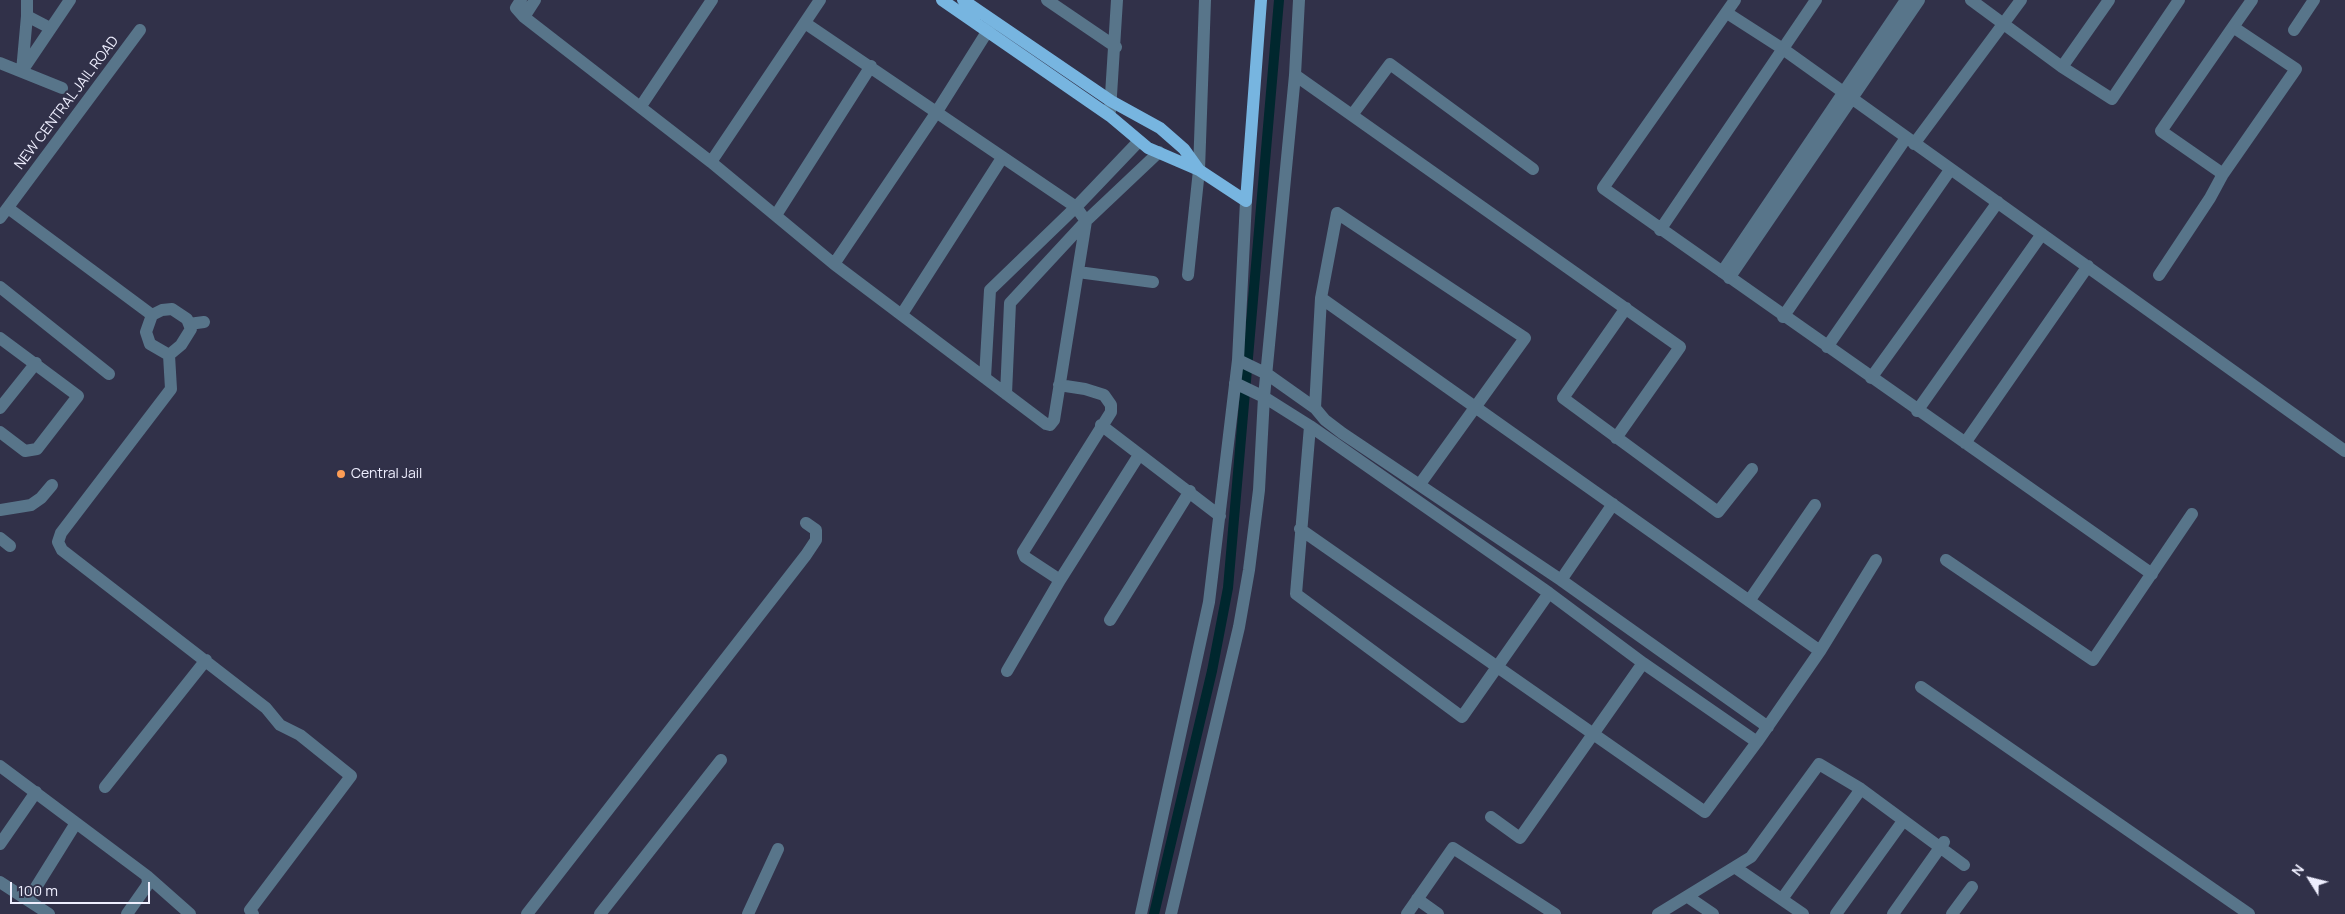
<!DOCTYPE html>
<html>
<head>
<meta charset="utf-8">
<style>
  body { margin:0 }
  #map { position:relative; width:2345px; height:914px; overflow:hidden; background:#313149; font-family:Manrope,sans-serif }
  canvas { display:block }
  .north { position:absolute; left:2285px; top:854px; width:50px; height:50px; -webkit-text-stroke:4px #313149; paint-order:stroke; rotate:306deg; font-size:14px; font-weight:700; line-height:20px; text-align:center; color:#eeeefe }
  .north::after { content:''; display:block; margin:auto; width:18px; height:22px; background:#eeeefe; clip-path:polygon(50% 0,100% 100%,50% 72%,0 100%) }
  .scale { position:absolute; left:10px; top:882px; width:140px; height:22px; box-sizing:border-box; border:2px solid #eeeefe; border-top:0; padding-left:6px; font-size:15px; line-height:18px; white-space:nowrap; color:#eeeefe; -webkit-text-stroke:4px #313149; paint-order:stroke }
</style>
</head>
<body>
<div id="map">
<canvas width="2345" height="914"></canvas>
<div class="north">N</div>
<div class="scale">100 m</div>
</div>
<script>
const c = document.querySelector('canvas').getContext('2d');
c.lineJoin = 'round';
function toPath(rows) {
  const path = new Path2D();
  for (const r of rows) {
    path.moveTo(r[0], r[1]);
    for (let i = 2; i < r.length; i += 2) path.lineTo(r[i], r[i + 1]);
  }
  return path;
}
function stroke(path, color, width, dash) {
  c.strokeStyle = color;
  c.lineWidth = width;
  c.lineCap = dash ? 'butt' : 'round';
  c.setLineDash(dash || []);
  c.stroke(path);
}
function label(font, color, halo, rows, align = 'center') {
  c.font = font + ' Manrope,sans-serif';
  c.lineWidth = 4;
  c.setLineDash([]);
  c.textBaseline = 'middle';
  c.strokeStyle = halo;
  c.fillStyle = color;
  for (const [text, x, y, turn = 0] of rows) {
    c.save();
    c.translate(x, y);
    c.rotate((+turn || 0) * Math.PI / 180);
    c.textAlign = isNaN(turn) ? turn : align;
    if (halo) c.strokeText(text, 0, 0);
    c.fillText(text, 0, 0);
    c.restore();
  }
}
stroke(toPath([
  [1154,914,1212,671,1228,588,1279,0]
]), '#00272e', 10);
stroke(toPath([
  [27,0,27,16,22,71,70,0],
  [521,0,516,8,524,17,711,162,834,264,1046,424,1050,425,1054,420,1086,221,1076,207,805,23],
  [1047,0,1116,47],
  [1735,0,1603,188,2152,574],
  [1971,0,2062,67,2112,99,2179,0],
  [1727,13,1783,49,2345,451],
  [27,16,50,28],
  [524,17,535,0],
  [2233,27,2296,69,2223,174,2161,131,2233,27,2252,0],
  [2294,30,2314,0],
  [0,63,62,88],
  [2062,67,2109,0],
  [1295,75,1680,347,1616,438],
  [641,106,712,0],
  [1110,111,1117,0],
  [1352,115,1390,64,1533,169],
  [1914,144,2021,0],
  [711,162,820,0],
  [8,208,152,315],
  [776,215,871,66],
  [0,218,140,30],
  [1660,230,1816,0],
  [834,264,936,113,992,24],
  [1078,272,1153,282],
  [1722,272,1906,0],
  [1188,275,1199,170,1205,0],
  [2159,275,2210,198,2223,174],
  [1729,278,1919,0],
  [0,287,109,374],
  [1321,298,1820,651],
  [1626,308,1563,398,1718,512,1752,469],
  [902,314,1002,158],
  [1783,317,1906,138],
  [189,324,204,322],
  [0,338,78,396,37,449,25,451,0,432],
  [1827,347,1950,170],
  [169,355,181,345,191,329,187,319,172,309,162,310,152,315,146,332,150,344,169,355,171,389,61,533,58,542,62,550,266,708,280,725,300,735,351,776,250,910,253,914],
  [1238,360,1267,374,1315,408,1325,420,1342,433,1561,580,1768,727],
  [985,378,990,290,1076,207,1139,141],
  [1871,378,1998,202],
  [1235,383,1264,397,1310,426,1549,593,1643,663,1757,742,1820,651,1876,560],
  [1059,385,1085,389,1104,395,1111,405,1111,412,1023,552,1025,557,1060,580],
  [1006,394,1010,303,1086,221,1159,152],
  [0,408,36,363],
  [1315,408,1321,298,1337,213,1525,338,1420,484],
  [1917,411,2042,234],
  [1101,425,1220,516],
  [1310,426,1296,594,1462,717,1549,593],
  [1965,443,2088,266],
  [0,510,31,505,41,498,52,485],
  [1300,529,1705,812,1757,742],
  [0,538,10,546],
  [1946,560,2093,660,2192,514],
  [1561,580,1613,504],
  [1749,601,1815,505],
  [1110,620,1190,491],
  [1007,671,1060,580,1139,455],
  [1921,687,2249,914],
  [0,766,147,876,190,914],
  [105,787,206,660],
  [1491,817,1520,838,1643,663],
  [0,844,36,792],
  [1736,868,1803,914],
  [0,882,49,914],
  [1688,897,1713,914],
  [1417,899,1438,914],
  [1782,899,1861,789],
  [28,900,76,823],
  [127,914,146,887,148,883,147,876],
  [527,914,806,555,816,540,816,530,806,523],
  [600,914,721,760],
  [748,914,778,849],
  [1141,914,1209,602,1238,360,1246,201],
  [1171,914,1239,627,1249,570,1259,490,1264,397,1295,75,1299,0],
  [1407,914,1453,848,1555,914],
  [1658,914,1751,857,1819,764,1861,789,1964,865],
  [1836,914,1903,821],
  [1893,914,1944,842],
  [1952,914,1972,887]
]), '#58758a', 12);
stroke(toPath([
  [942,0,1110,116,1148,148,1199,170,1246,201,1261,0],
  [963,0,1111,101,1160,128,1184,149,1199,170]
]), '#77b5e0', 12);
for (const [x, y, r, color] of [
  [341,474,5,"#fd9d55"]
]) {
  const dot = new Path2D();
  dot.arc(x, y, r, 0, 2 * Math.PI);
  c.fillStyle = color;
  c.fill(dot);
  stroke(dot, '#313149', 2);
}
label('14px', '#eeeefe', '#313149', [
  ["NEW CENTRAL JAIL ROAD",67,103,-53]
]);
label('14px', '#eeeefe', '#313149', [
  ["Central Jail",351,474]
], 'left');
</script>
</body>
</html>
